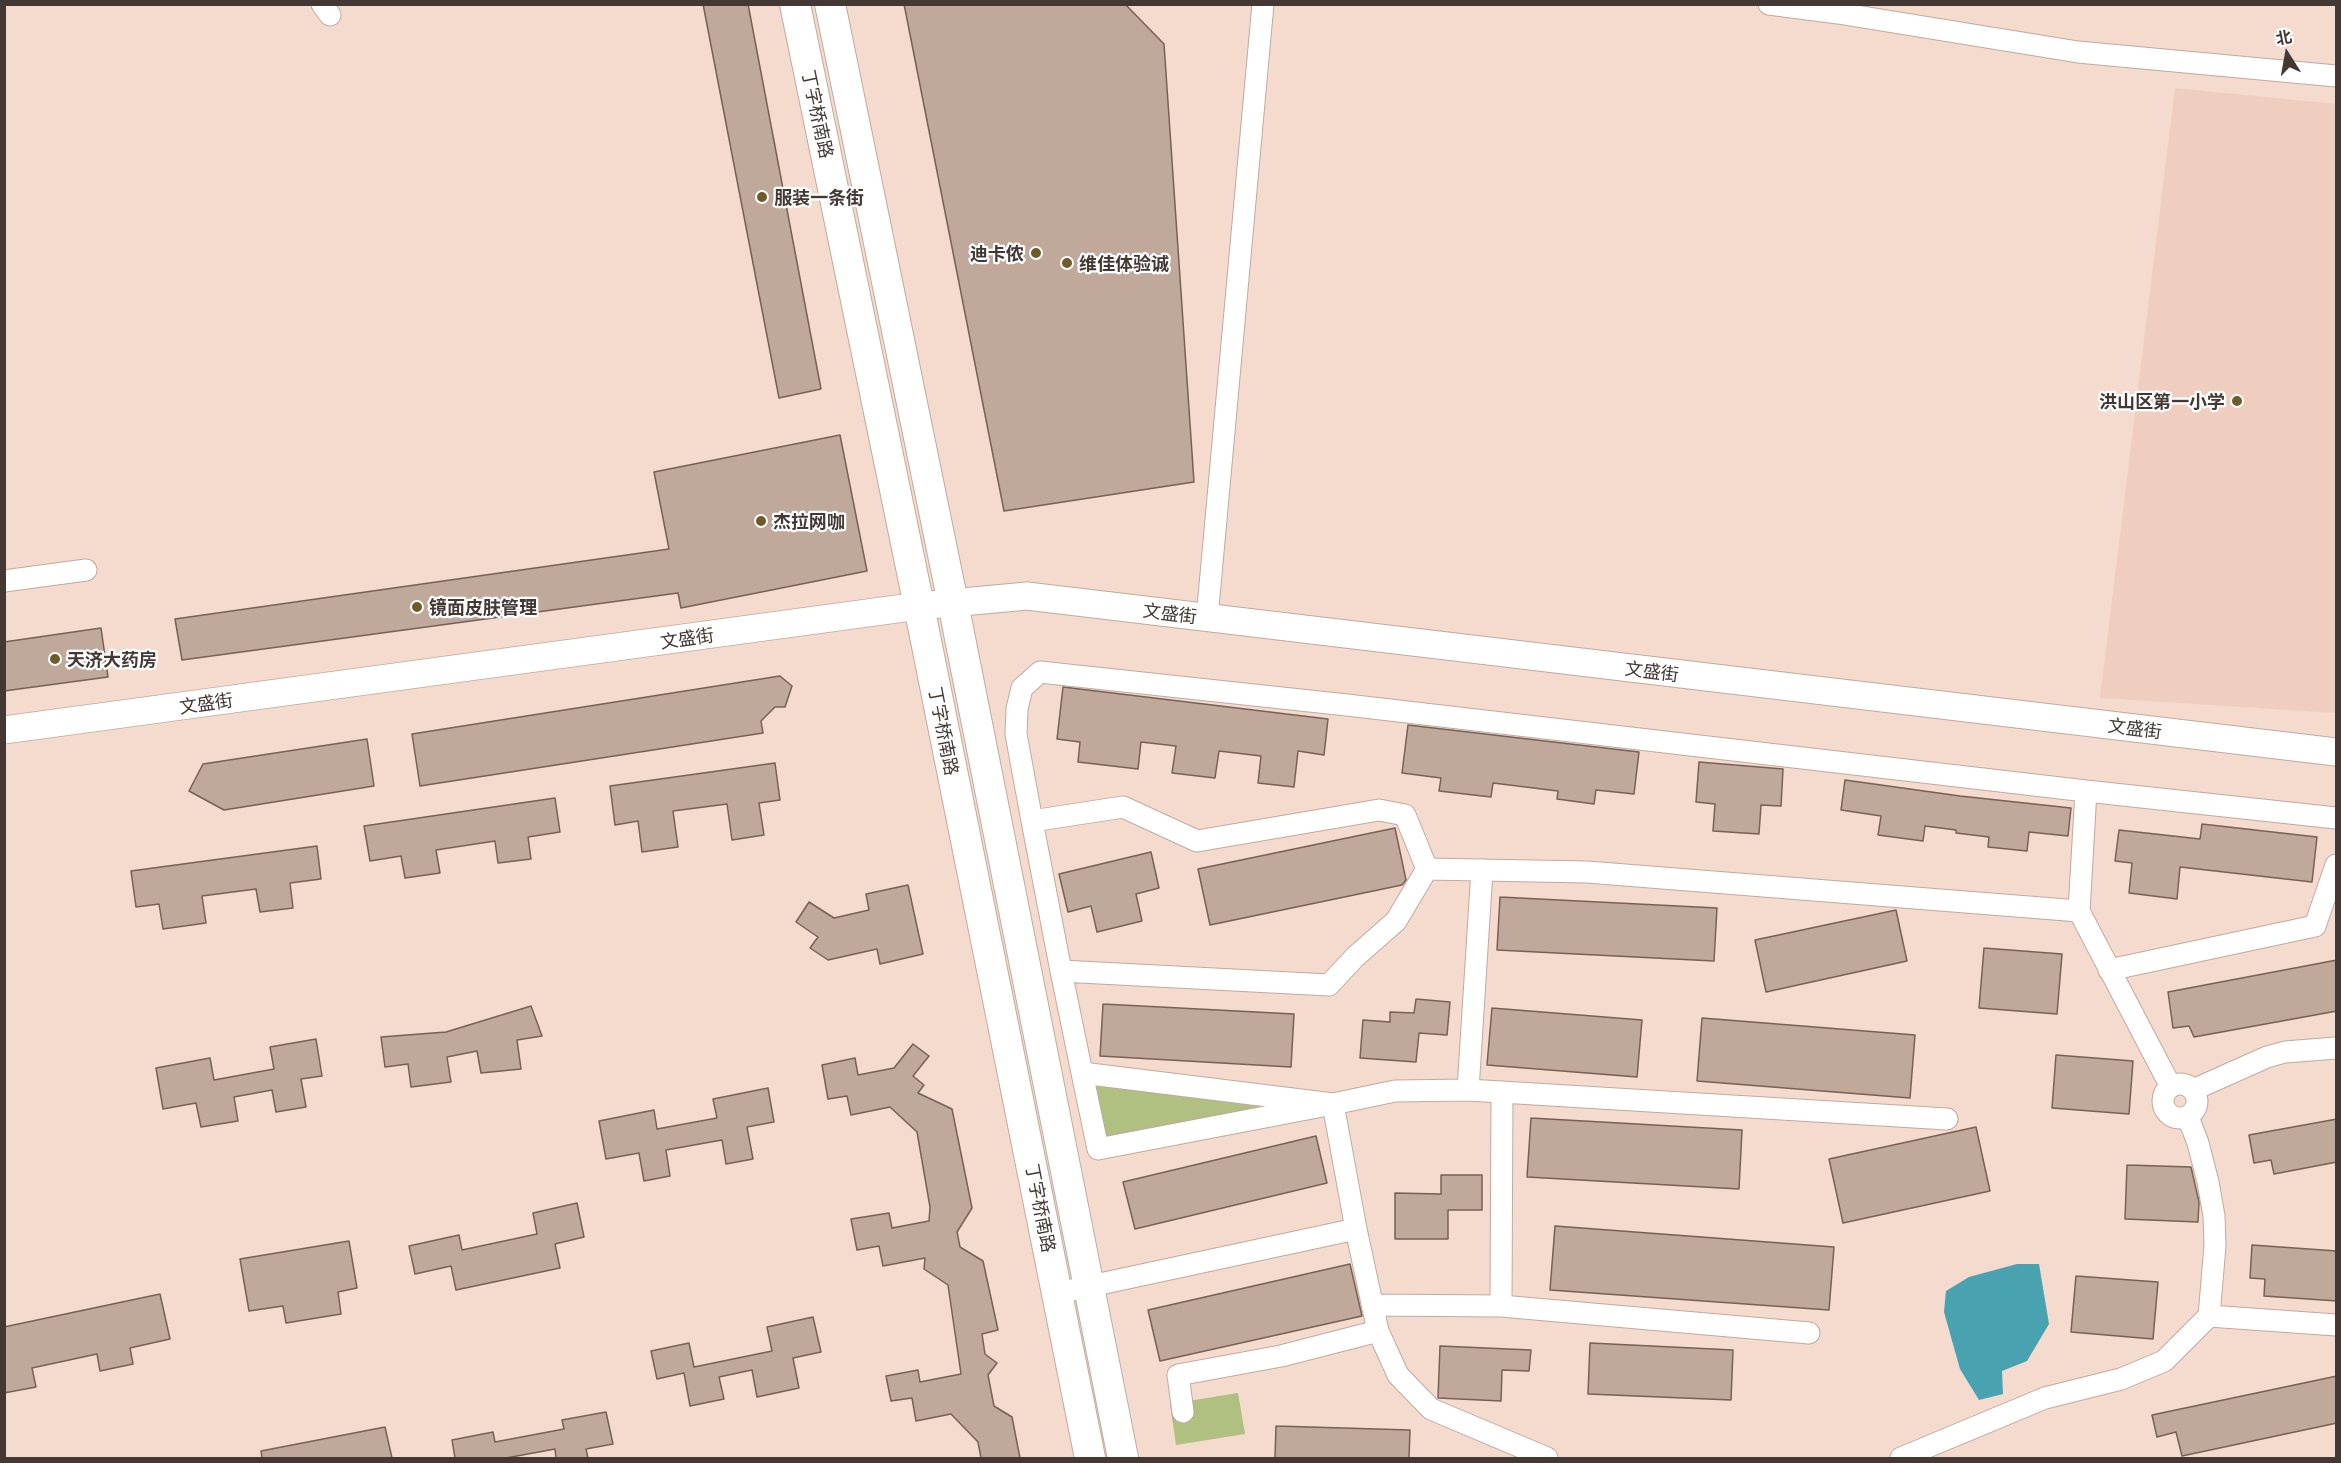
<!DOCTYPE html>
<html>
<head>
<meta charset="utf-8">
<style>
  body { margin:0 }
  #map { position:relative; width:2341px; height:1463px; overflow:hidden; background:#f5dace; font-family:Georgia,"Noto Sans SC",serif }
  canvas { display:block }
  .frame { position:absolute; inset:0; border:6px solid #433834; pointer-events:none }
  .north { position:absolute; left:2257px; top:24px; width:60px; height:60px; -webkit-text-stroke:4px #fff; paint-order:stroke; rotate:349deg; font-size:16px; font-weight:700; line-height:24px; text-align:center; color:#433834 }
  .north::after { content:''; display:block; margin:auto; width:21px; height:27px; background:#433834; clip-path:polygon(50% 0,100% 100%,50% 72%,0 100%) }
</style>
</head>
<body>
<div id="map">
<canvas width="2341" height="1463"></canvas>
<div class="frame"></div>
<div class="north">北</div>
</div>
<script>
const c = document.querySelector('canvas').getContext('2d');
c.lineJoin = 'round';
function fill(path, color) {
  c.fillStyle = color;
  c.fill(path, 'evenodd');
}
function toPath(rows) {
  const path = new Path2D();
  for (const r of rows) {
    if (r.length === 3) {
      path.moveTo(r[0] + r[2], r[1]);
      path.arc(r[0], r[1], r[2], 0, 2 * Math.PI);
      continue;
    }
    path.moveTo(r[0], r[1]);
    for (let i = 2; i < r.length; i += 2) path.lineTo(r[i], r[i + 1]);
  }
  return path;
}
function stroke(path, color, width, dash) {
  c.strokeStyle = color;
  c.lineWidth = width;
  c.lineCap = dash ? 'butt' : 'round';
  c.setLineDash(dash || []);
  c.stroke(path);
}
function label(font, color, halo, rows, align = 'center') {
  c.font = font + ' Georgia,"Noto Sans SC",serif';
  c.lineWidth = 4.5;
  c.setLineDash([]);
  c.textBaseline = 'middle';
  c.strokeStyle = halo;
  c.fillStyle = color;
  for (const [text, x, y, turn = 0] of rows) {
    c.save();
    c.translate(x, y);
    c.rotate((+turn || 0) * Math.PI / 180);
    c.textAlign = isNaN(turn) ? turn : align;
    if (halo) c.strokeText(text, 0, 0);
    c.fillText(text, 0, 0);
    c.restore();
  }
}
fill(toPath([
  [2175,88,2336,104,2336,713,2100,698]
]), '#f0cebf');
fill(toPath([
  [1096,1084,1281,1104,1105,1137],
  [1238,1393,1245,1434,1176,1445,1170,1404]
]), '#afc081');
fill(toPath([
  [2017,1264,2039,1264,2049,1324,2027,1361,2002,1371,2003,1394,1979,1400,1960,1369,1944,1312,1946,1291,1969,1277]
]), '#48a2b0');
const building = toPath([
  [703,4,748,4,821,389,779,398,703,4],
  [904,4,1125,4,1164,44,1194,482,1004,511,904,4],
  [840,435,867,571,681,608,678,593,182,660,175,619,669,549,654,472,840,435],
  [101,628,108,677,4,691,4,642,101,628],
  [780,676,792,686,785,707,775,707,761,721,763,733,420,786,412,734,780,676],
  [1063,687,1328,719,1324,755,1298,751,1294,787,1258,783,1261,756,1219,751,1215,778,1172,773,1176,746,1141,742,1138,769,1078,762,1080,742,1057,739,1063,687],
  [1408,725,1639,752,1634,794,1596,790,1594,804,1557,799,1558,791,1493,783,1491,797,1439,791,1441,778,1402,773,1408,725],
  [367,739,374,786,224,810,189,791,203,764,367,739],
  [1699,762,1783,769,1781,806,1761,805,1759,834,1713,831,1715,804,1696,802,1699,762],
  [775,763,780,800,759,803,764,835,732,840,727,804,673,811,678,847,642,852,638,821,615,825,610,786,775,763],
  [1845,780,1960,796,2071,808,2068,836,2029,832,2027,851,1988,847,1989,837,1956,833,1956,830,1925,826,1923,841,1878,835,1881,816,1841,810,1845,780],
  [555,798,560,832,528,837,531,859,498,863,495,841,436,850,440,873,405,878,401,856,370,861,364,826,555,798],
  [2202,824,2317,837,2312,882,2180,867,2177,899,2129,893,2132,863,2115,861,2119,830,2200,839,2202,824],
  [1395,828,1406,880,1402,885,1210,925,1198,869,1395,828],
  [317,846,321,879,290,883,293,908,260,912,256,889,202,896,206,923,163,929,159,904,136,907,131,871,317,846],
  [1151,852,1159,888,1136,894,1142,921,1097,932,1091,906,1068,912,1059,874,1151,852],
  [908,885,923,954,880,964,877,949,828,960,810,948,818,937,796,922,809,902,834,918,869,910,866,894,908,885],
  [1500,897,1717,908,1714,961,1497,950,1500,897],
  [1896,910,1907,961,1766,992,1755,940,1896,910],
  [1984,948,2062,954,2057,1014,1979,1008,1984,948],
  [2337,960,2337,1011,2194,1037,2189,1026,2173,1028,2168,992,2337,960],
  [1416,999,1450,1002,1447,1035,1419,1033,1416,1062,1360,1058,1363,1020,1390,1022,1390,1012,1414,1013,1416,999],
  [1103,1004,1294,1014,1291,1067,1100,1056,1103,1004],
  [531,1006,542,1036,517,1040,521,1069,481,1073,477,1051,447,1057,451,1082,411,1087,408,1064,385,1067,381,1037,446,1032,531,1006],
  [1492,1008,1642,1020,1637,1077,1487,1065,1492,1008],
  [1702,1018,1915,1035,1910,1098,1697,1081,1702,1018],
  [316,1039,322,1076,301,1079,306,1107,276,1112,272,1090,234,1097,238,1121,201,1127,196,1103,163,1109,156,1068,210,1058,214,1080,274,1069,270,1047,316,1039],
  [913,1044,929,1056,913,1076,924,1085,918,1093,952,1109,972,1208,957,1232,960,1247,983,1261,998,1330,982,1334,985,1354,997,1363,988,1375,994,1406,1012,1417,1020,1458,981,1458,978,1442,951,1414,916,1421,912,1398,891,1401,886,1376,918,1370,920,1382,961,1374,948,1285,924,1269,925,1258,883,1266,879,1246,857,1250,851,1219,889,1213,892,1228,929,1221,930,1207,917,1132,890,1107,851,1115,847,1096,828,1099,822,1065,855,1058,858,1075,894,1068,913,1044],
  [2056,1055,2133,1061,2129,1114,2052,1108,2056,1055],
  [768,1088,774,1122,747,1127,753,1159,726,1164,722,1140,666,1150,670,1176,644,1181,639,1153,606,1159,599,1121,654,1110,657,1129,717,1118,713,1099,768,1088],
  [1531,1118,1742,1130,1739,1189,1527,1177,1531,1118],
  [2337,1119,2337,1162,2274,1174,2271,1160,2254,1163,2249,1135,2337,1119],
  [1976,1127,1990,1191,1843,1223,1829,1159,1976,1127],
  [1316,1136,1327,1183,1135,1229,1123,1182,1316,1136],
  [2127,1165,2191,1167,2199,1202,2198,1222,2125,1219,2127,1165],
  [1441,1175,1482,1175,1482,1210,1448,1210,1448,1239,1395,1239,1395,1193,1441,1194,1441,1175],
  [577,1203,584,1237,555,1244,560,1268,456,1290,451,1266,415,1274,409,1246,459,1235,462,1250,537,1234,533,1213,577,1203],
  [1555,1226,1834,1247,1829,1310,1550,1290,1555,1226],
  [349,1241,357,1288,338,1292,341,1314,286,1323,283,1306,249,1311,240,1259,349,1241],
  [2252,1245,2337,1251,2337,1301,2264,1296,2265,1279,2250,1278,2252,1245],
  [1350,1264,1362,1316,1160,1361,1148,1310,1350,1264],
  [2076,1276,2158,1282,2153,1339,2071,1332,2076,1276],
  [160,1294,170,1339,130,1348,133,1364,100,1371,97,1354,32,1368,36,1387,4,1393,4,1327,160,1294],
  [813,1317,821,1352,793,1358,799,1388,757,1397,752,1370,719,1377,724,1399,690,1406,684,1373,657,1379,651,1351,689,1343,694,1367,772,1351,767,1327,813,1317],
  [1590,1343,1733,1350,1731,1400,1588,1394,1590,1343],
  [1440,1346,1531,1350,1529,1371,1502,1370,1501,1401,1438,1398,1440,1346],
  [2337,1376,2337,1423,2182,1456,2176,1432,2157,1437,2152,1415,2337,1376],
  [606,1412,613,1444,586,1449,588,1458,556,1458,555,1449,506,1458,455,1458,452,1440,493,1432,495,1442,564,1429,562,1420,606,1412],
  [1276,1426,1410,1430,1409,1458,1275,1458,1276,1426],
  [385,1427,392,1458,262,1458,261,1451,385,1427]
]);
fill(building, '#c0a89b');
stroke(building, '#776155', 1.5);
const minor = toPath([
  [322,4,330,15],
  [1769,4,1838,13,2078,52,2336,76],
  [4,581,86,570],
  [1207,618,1263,4],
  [2086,791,2336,818],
  [1032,821,1016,734,1017,709,1022,688,1040,672,1347,705,2086,791,2079,911,1587,872,1427,869,1405,815,1379,810,1197,841,1123,807,1032,821,1061,971],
  [2079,911,2171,1087],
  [2109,970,2315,926,2336,865],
  [1082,1073,1061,971,1329,985,1355,957,1396,921,1427,869],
  [2180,1101,17],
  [1468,1090,1482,870],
  [2193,1090,2267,1057,2285,1052,2336,1048],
  [2188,1117,2198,1143,2208,1182,2214,1216,2215,1246,2209,1316],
  [1058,1293,1356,1229,1333,1104,1098,1149,1082,1073,1333,1104,1395,1091,1468,1090,1947,1119],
  [1372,1305,1501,1306,1502,1092],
  [1501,1306,1809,1333],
  [1378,1331,1398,1375,1431,1409,1547,1458],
  [1183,1412,1178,1375,1281,1356,1378,1331,1356,1229],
  [1901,1458,2045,1398,2121,1379,2164,1361,2209,1316,2336,1325]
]);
const tertiary = toPath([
  [4,730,919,606,1027,596,2336,752]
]);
const secondary = toPath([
  [795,4,919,606,1090,1458],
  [830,4,953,603,1123,1458]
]);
stroke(minor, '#c3a99e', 23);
stroke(tertiary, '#c3a99e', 29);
stroke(secondary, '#c3a99e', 32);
stroke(minor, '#fff', 21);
stroke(tertiary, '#fff', 27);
stroke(secondary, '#fff', 30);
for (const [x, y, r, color] of [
  [762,197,6,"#6e5b29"],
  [1036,253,6,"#6e5b29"],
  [1067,263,6,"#6e5b29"],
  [2237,401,6,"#6e5b29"],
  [761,521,6,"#6e5b29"],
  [417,607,6,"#6e5b29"],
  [55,659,6,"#6e5b29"]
]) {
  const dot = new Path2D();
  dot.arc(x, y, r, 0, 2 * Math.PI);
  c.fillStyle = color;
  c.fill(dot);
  stroke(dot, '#fff', 2);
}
label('18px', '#433834', '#fff', [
  ["丁字桥南路",818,114,78],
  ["文盛街",1170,613,7],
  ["文盛街",687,638,-8],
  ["文盛街",1652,671,7],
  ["文盛街",206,703,-8],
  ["文盛街",2135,728,7],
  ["丁字桥南路",944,731,79],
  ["丁字桥南路",1041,1208,79]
]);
label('bold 18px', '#433834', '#fff', [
  ["服装一条街",774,197],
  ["迪卡侬",1024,253,"right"],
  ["维佳体验诚",1079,263],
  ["洪山区第一小学",2225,401,"right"],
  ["杰拉网咖",773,521],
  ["镜面皮肤管理",429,607],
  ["天济大药房",67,659]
], 'left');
</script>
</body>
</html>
